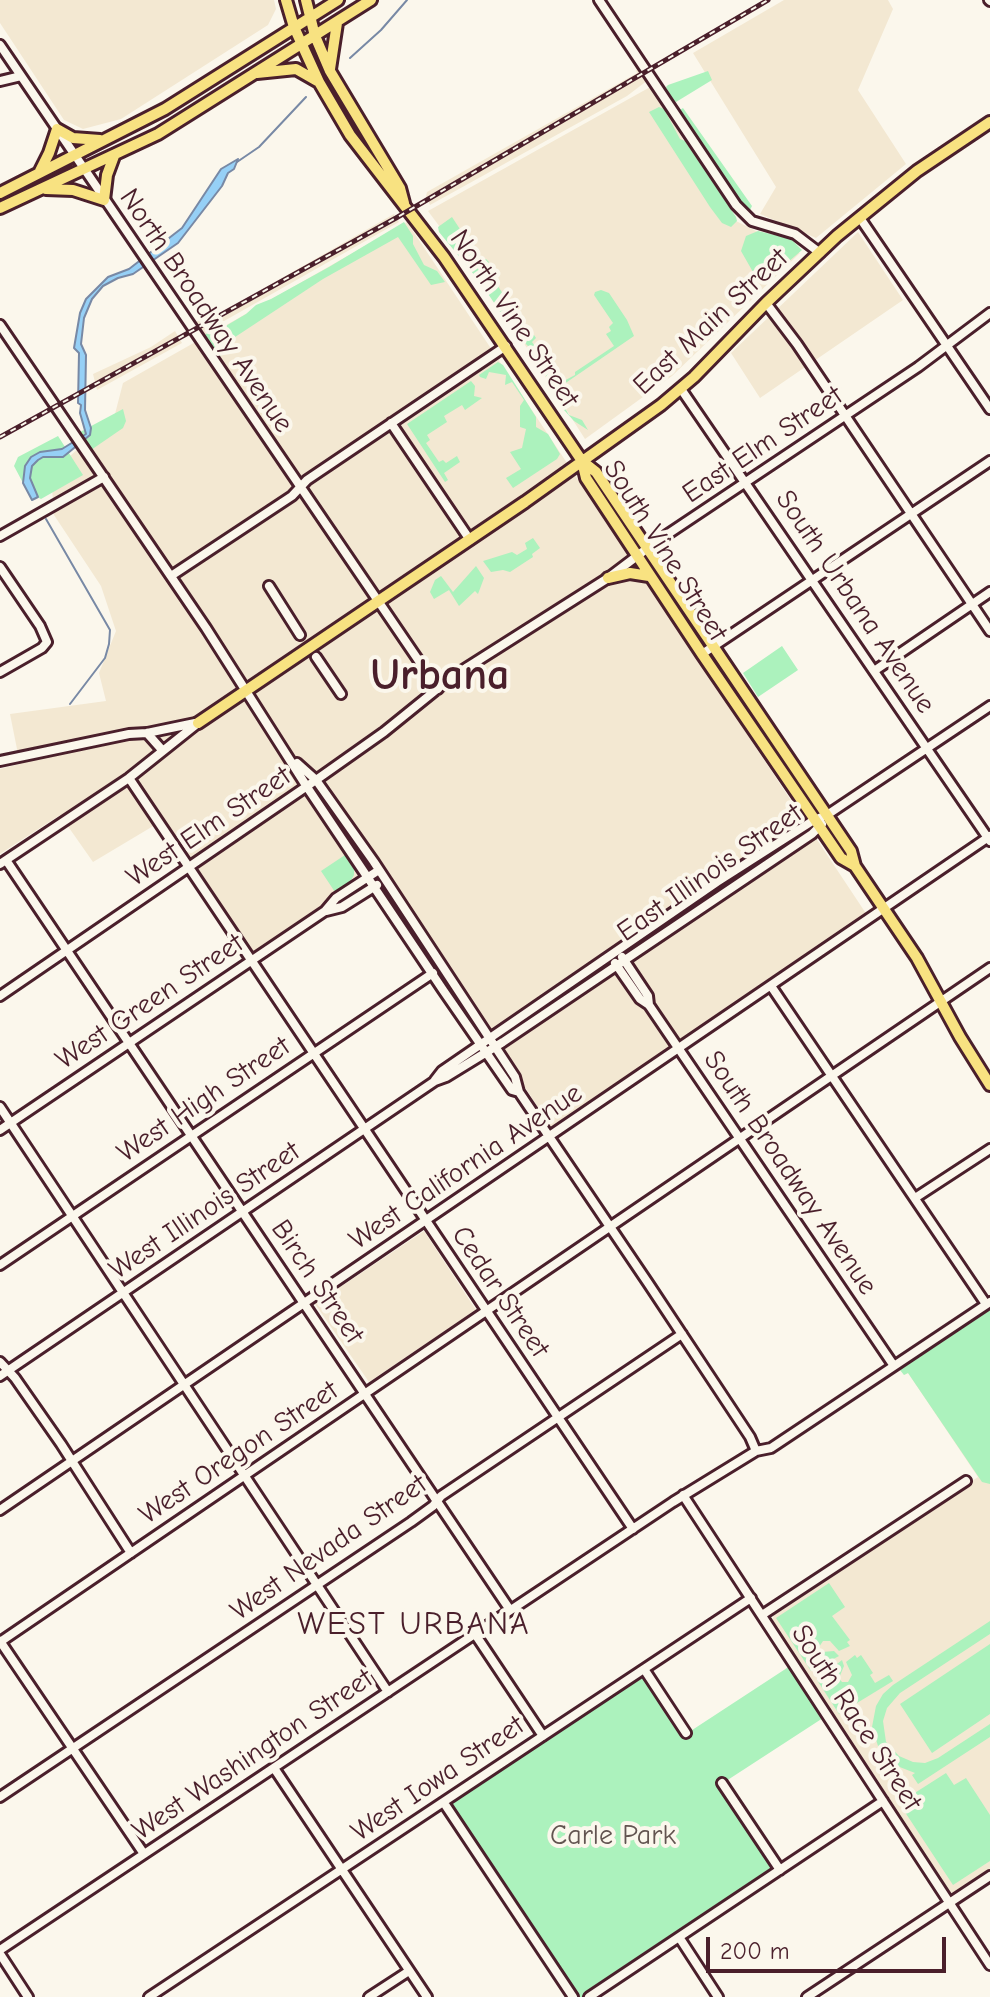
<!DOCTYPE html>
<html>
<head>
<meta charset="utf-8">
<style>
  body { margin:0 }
  #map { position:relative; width:990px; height:1997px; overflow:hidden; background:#fbf7ec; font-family:"Comic Neue",sans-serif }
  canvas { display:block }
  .scale { position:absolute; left:706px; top:1937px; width:240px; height:36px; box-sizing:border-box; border:4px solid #4a1f2b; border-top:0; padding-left:10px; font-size:24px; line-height:28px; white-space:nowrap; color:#4a1f2b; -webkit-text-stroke:6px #fbf7ec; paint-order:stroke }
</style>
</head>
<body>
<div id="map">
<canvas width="990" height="1997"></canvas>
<div class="scale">200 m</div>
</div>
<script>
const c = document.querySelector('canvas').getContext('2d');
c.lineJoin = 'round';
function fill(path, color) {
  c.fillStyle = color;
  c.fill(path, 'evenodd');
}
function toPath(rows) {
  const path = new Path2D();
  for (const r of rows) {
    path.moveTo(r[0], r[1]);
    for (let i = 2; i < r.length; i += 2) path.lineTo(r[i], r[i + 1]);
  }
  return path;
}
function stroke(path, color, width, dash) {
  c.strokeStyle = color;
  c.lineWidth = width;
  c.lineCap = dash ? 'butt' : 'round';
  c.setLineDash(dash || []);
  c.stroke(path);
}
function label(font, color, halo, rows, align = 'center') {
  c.font = font + ' "Comic Neue",sans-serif';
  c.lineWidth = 8;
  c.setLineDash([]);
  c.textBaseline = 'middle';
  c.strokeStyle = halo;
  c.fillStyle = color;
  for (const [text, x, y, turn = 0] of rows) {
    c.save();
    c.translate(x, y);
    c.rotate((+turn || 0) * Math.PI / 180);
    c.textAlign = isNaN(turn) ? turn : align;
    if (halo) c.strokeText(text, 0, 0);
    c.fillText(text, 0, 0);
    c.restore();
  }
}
fill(toPath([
  [0,0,274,0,276,9,268,25,121,119,83,129,64,120,0,23],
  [784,0,888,0,893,9,858,90,906,164,816,238,760,214,776,187,693,53],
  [641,68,648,80,627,96,430,205,426,196,427,192,637,73,636,70],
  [652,86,728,217,800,253,672,376,585,439,509,320,428,211],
  [394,214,399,222,210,329,205,322],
  [407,222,871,921,551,1127,421,929,381,884,265,955,251,960,160,822,93,862,60,815,0,854,0,769,20,764,10,714,106,701,99,673,116,631,101,586,54,515,51,474,115,414,123,383,206,336,196,322,200,319,209,333,207,336],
  [858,232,903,300,760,398,731,353],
  [175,331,182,343,97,390,93,374,151,347],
  [424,1231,476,1310,369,1382,315,1304],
  [990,1308,990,1869,953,1893,949,1892,772,1622,774,1614,978,1477,908,1373,904,1375,899,1368]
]), '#f3e8d2');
fill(toPath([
  [708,71,712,80,676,102,669,97,666,87,668,85],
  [659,107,664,109,680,139,685,141,736,217,737,221,731,227,722,223,710,207,649,112],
  [683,108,752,206,750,210,746,211,737,200,680,116,680,110],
  [452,217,481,261,486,259,489,262,485,266,514,311,518,322,524,318,518,324,510,326,507,322,480,282,439,232,438,227],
  [404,222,413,236,413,244,424,265,437,271,445,282,431,285,398,237,323,279,226,343,230,350,225,354,223,352,220,356,205,335,213,328,224,327,246,314,256,305,271,299,329,267],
  [758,231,791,239,802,250,764,283,757,279,741,251,746,236],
  [601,290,609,293,627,320,634,336,567,382,554,389,569,415,582,420,588,430,574,421,564,410,532,350,525,343,528,337,534,335,536,338,532,342,560,383,575,375,575,372,614,346,606,334,611,331,609,327,613,323,594,295,595,292],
  [498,362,503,365,536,417,536,427,548,434,560,454,557,459,513,488,506,478,521,469,510,452,522,448,526,429,520,427,520,406,524,400,512,382,505,385,506,375,489,372,486,379,480,377,479,375],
  [471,381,475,386,474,396,482,398,465,410,462,405,444,416,447,422,427,435,430,440,426,443,439,462,443,460,446,463,457,456,460,462,444,473,448,480,445,482,407,424],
  [123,409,126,421,123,428,91,450,80,432],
  [58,436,83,475,41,499,37,497,32,500,14,466,18,457],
  [533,538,540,548,532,554,533,557,510,572,503,570,491,572,483,561,512,552,517,555,527,549,525,543],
  [476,566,484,578,478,594,475,591,459,606,449,590,434,599,430,592,435,580,441,576,453,592],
  [782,646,798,670,758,697,743,673],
  [345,855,354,869,354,875,350,882,335,892,321,871],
  [990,1310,990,1484,982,1482,908,1373,904,1375,900,1370],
  [829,1583,845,1607,832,1616,850,1640,847,1642,850,1646,839,1651,830,1641,823,1641,819,1647,822,1652,834,1651,839,1656,811,1671,776,1618],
  [990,1621,990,1634,900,1693,887,1708,883,1721,886,1742,899,1756,913,1762,925,1763,938,1758,990,1724,990,1737,918,1784,912,1775,915,1773,892,1764,879,1749,872,1727,876,1706,883,1694,893,1685],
  [990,1644,990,1714,932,1753,900,1704],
  [855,1655,857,1658,861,1655,873,1673,870,1675,875,1683,889,1675,893,1681,839,1714,817,1680,842,1660,844,1666,839,1678,842,1682,848,1682,852,1675,846,1662],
  [790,1666,823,1718,723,1783,780,1870,589,1997,573,1997,444,1803,642,1674,683,1736],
  [946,1773,954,1785,966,1778,990,1815,990,1861,953,1885,899,1803]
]), '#acf2bd');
const water = toPath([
  [238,159,234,169,228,173,222,186,178,243,133,274,118,278,103,286,92,299,84,318,81,344,86,355,85,410,91,428,90,435,63,457,43,457,38,460,32,466,30,478,38,497,32,500,23,483,25,466,31,457,40,452,62,449,86,434,80,413,81,405,78,403,79,353,74,348,80,313,86,299,108,277,129,269,182,228,221,169,238,159]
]);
fill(water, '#96d0f6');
stroke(water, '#7889a5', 2);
stroke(toPath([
  [350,58,381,30,407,0],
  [237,162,259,147,306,97],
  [46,519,110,630,109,644,105,658,70,704]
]), '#7889a5', 2);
const minor = toPath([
  [599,0,736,205,752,221,795,234,820,253],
  [989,0,990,1],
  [0,45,438,689],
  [0,81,21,76],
  [860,218,990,409],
  [766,303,797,344,990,631],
  [0,325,206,628,307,787,443,990,512,1090,519,1092,648,1283,750,1437,756,1451],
  [681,389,990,841],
  [391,423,470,540],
  [0,536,104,477],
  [0,567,40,626,47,642,42,648,0,672],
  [171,576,292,496,307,480,506,346],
  [269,586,300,635],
  [702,654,990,461],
  [316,657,341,694],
  [874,671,990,592],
  [147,733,163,751],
  [0,761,129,734,147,733,195,723],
  [297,763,316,780,374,862,515,1077,519,1092],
  [129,778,633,1529],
  [6,860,510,1610],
  [0,864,129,778,198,723],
  [326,911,342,907,377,885],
  [622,957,648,996,649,1005],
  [615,963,640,999,649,1005,894,1366],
  [771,986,986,1304],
  [0,996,316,780,384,732,452,677,608,578,653,544,918,367,990,313],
  [435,1080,442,1071,717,882,814,820,827,815,990,706],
  [0,1107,388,1692],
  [0,1130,325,911,336,898,379,870],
  [915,1198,990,1149],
  [0,1265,433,973],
  [0,1362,15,1378,61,1444,131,1553],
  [0,1376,435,1081,446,1077,503,1042,812,834,822,824],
  [683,1495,990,1965],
  [0,1510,990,836],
  [762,1615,966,1481],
  [475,1634,543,1736],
  [0,1641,144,1854],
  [0,1642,990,968],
  [644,1669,686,1733],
  [274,1768,427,1997],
  [722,1783,780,1870],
  [0,1797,411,1522,433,1506,441,1496,682,1334],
  [444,1803,573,1997],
  [679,1937,718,1997],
  [0,1950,673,1502,756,1451,771,1448,990,1302],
  [0,1954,28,1997],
  [149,1997,751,1598],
  [369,1997,409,1971],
  [589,1997,883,1801],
  [807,1997,990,1876]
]);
const major = toPath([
  [286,0,294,27,319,82,350,135,444,257,582,461,596,472,820,805,851,851,855,866,917,958,960,1037,990,1085],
  [306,0,315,36,330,71,400,188,404,203],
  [330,69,337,23],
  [257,73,296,69,317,81],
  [40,171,49,153,57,129,73,138,100,140],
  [46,189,73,190,104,200,107,175,114,156],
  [0,193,165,109,338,0],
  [0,208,158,134,371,0],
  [582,461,586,478,702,654,841,858,855,866],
  [608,578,630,573,649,576],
  [198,723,525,502,661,405,694,377,766,303,837,236,917,171,990,122]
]);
stroke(minor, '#4a1f2b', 14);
stroke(major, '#4a1f2b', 16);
stroke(minor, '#fbf7ec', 8);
stroke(major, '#f8e281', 10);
const rail = toPath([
  [0,437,396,218,768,0]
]);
stroke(rail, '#4a1f2b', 5);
stroke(rail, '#fbf7ec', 2, [6]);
label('28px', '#4a1f2b', '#fbf7ec', [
  ["North Broadway Avenue",206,311,56],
  ["North Vine Street",514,319,56],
  ["East Main Street",711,322,-43],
  ["East Elm Street",763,445,-34],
  ["South Vine Street",665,551,58],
  ["South Urbana Avenue",855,602,56],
  ["West Elm Street",209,827,-34],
  ["East Illinois Street",710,873,-35],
  ["West Green Street",150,1002,-34],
  ["West High Street",204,1100,-34],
  ["West California Avenue",466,1167,-34],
  ["South Broadway Avenue",790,1173,56],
  ["West Illinois Street",205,1211,-34],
  ["Birch Street",317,1282,56],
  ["Cedar Street",500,1292,56],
  ["West Oregon Street",239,1453,-34],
  ["West Nevada Street",329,1548,-35],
  ["South Race Street",856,1718,57],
  ["West Washington Street",253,1755,-34],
  ["West Iowa Street",438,1779,-34]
]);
label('28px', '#625450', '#fbf7ec', [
  ["Carle Park",613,1836]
]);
c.letterSpacing = '2px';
label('32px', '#4a1f2b', '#fbf7ec', [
  ["WEST URBANA",414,1625]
]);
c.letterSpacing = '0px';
label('bold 44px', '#4a1f2b', '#fbf7ec', [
  ["Urbana",440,677]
]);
</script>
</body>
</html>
